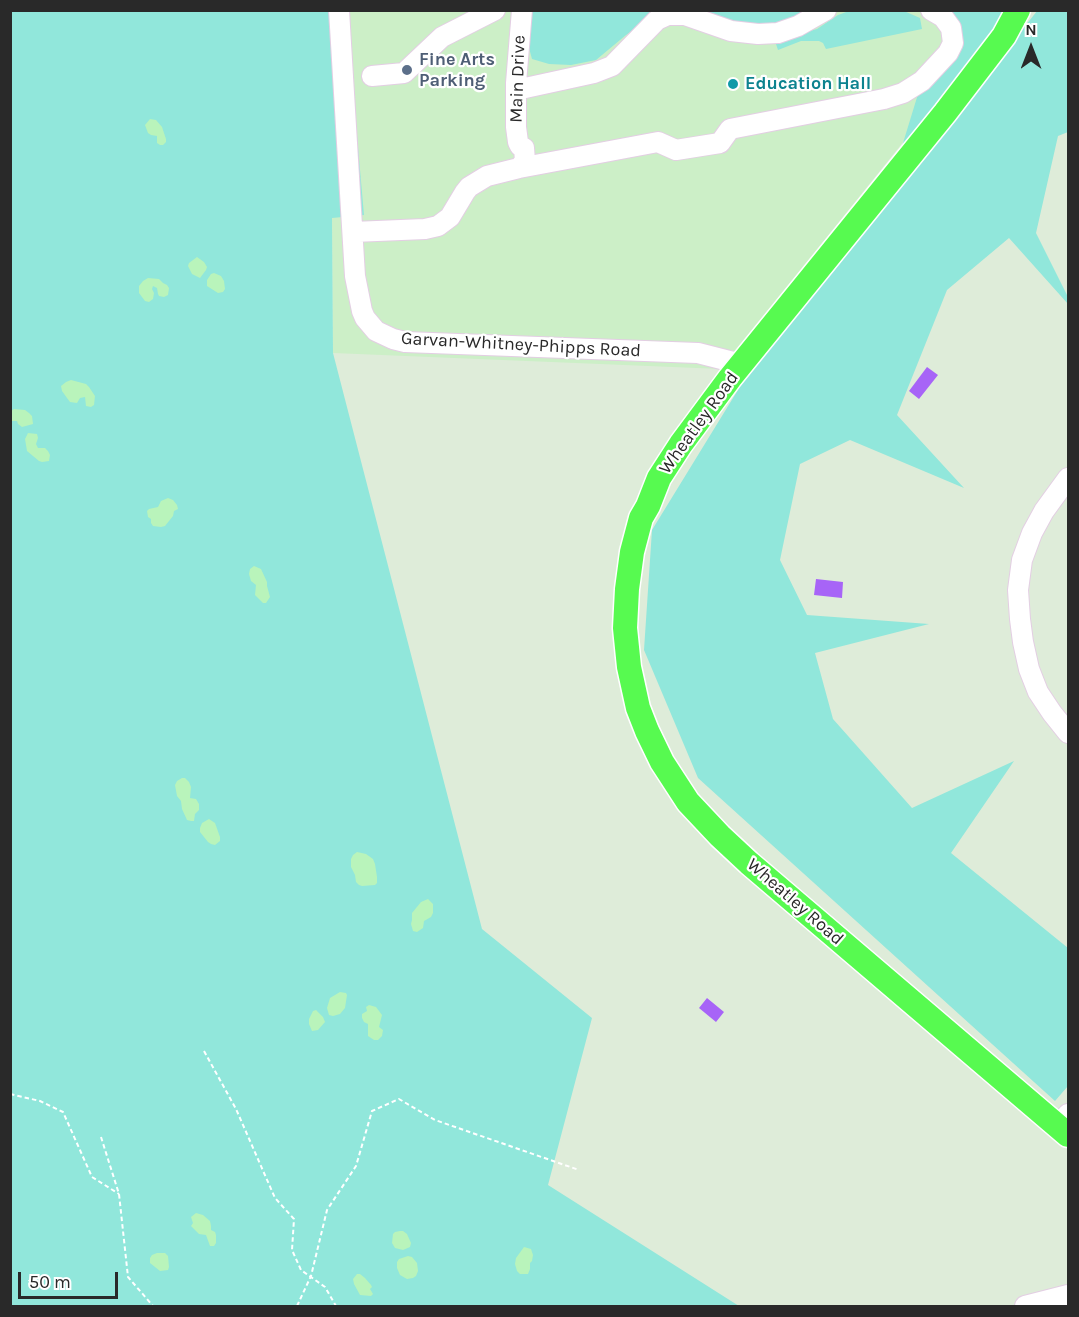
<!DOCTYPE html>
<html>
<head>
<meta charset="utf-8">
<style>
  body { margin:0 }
  #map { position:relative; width:1079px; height:1317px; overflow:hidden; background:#deecd9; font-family:Karla,sans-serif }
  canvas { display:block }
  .frame { position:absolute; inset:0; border:12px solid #292929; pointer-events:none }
  .north { position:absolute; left:1001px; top:18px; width:60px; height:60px; -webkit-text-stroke:4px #fff; paint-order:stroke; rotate:0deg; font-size:16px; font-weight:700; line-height:24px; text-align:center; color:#292929 }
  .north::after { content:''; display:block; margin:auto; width:21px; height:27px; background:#292929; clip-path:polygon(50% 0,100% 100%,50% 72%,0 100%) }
  .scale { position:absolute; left:18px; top:1272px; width:100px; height:27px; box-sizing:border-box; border:3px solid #292929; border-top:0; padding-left:8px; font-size:18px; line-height:21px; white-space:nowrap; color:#292929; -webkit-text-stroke:4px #fff; paint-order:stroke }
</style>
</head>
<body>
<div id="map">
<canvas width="1079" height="1317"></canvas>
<div class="frame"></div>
<div class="north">N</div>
<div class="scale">50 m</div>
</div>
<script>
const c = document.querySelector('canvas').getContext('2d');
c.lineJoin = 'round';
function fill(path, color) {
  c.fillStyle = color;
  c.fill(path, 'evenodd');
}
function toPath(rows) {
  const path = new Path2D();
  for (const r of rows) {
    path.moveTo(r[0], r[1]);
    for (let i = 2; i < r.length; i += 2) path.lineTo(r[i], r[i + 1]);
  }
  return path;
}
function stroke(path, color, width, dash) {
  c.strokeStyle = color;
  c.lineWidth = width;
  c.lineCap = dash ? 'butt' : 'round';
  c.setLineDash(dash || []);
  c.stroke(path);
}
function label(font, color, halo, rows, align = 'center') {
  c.font = font + ' Karla,sans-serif';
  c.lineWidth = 4.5;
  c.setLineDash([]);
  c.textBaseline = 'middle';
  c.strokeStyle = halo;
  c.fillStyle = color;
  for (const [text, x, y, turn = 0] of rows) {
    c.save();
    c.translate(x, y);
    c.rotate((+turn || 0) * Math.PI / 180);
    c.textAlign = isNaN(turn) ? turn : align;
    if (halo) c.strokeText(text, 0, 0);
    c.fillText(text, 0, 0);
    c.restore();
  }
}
fill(toPath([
  [349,11,1004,11,997,25,721,369,333,353,332,217,363,214,355,113]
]), '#ccefc7');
fill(toPath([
  [11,11,349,11,355,113,364,215,332,218,333,353,482,929,592,1018,548,1185,739,1306,11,1306],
  [528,11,826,11,778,33,685,15,646,21,626,35,596,60,571,65,549,64,532,59,526,37],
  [849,11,904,11,920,18,922,29,826,49,823,43,819,41,801,41,778,50,775,41,817,29,838,15],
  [931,11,1018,11,892,179,922,81,953,43],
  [1037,11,1068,11,1068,132,1058,136,1036,233,1068,297,1068,304,1009,238,947,290,897,415,964,488,850,440,800,464,780,560,807,615,929,624,815,653,833,719,912,808,1014,761,951,853,1068,948,1068,1086,1055,1101,698,778,644,650,652,530,741,385]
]), '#91e7db');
fill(toPath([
  [150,119,156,120,162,127,166,139,166,142,163,145,160,145,157,143,157,136,151,135,148,133,145,125],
  [197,257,204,262,207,267,206,270,200,278,192,274,188,266,189,263],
  [214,273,221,276,224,281,225,289,223,292,218,293,207,286,207,280,211,274],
  [148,278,159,279,163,283,167,285,169,288,168,295,164,297,159,296,158,294,157,288,153,286,152,289,154,293,153,299,149,302,145,301,139,293,139,286,143,281],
  [71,380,86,384,89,387,95,396,94,405,91,407,86,406,85,397,80,398,77,403,70,402,67,398,62,391,61,386,66,382],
  [14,409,25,410,29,413,32,416,33,424,22,427,18,424,17,421,11,421,11,411],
  [28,433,37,434,38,438,36,444,38,448,45,448,48,451,50,455,49,461,42,462,39,461,27,451,25,439],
  [168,498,173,500,177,505,178,509,174,511,173,516,165,526,161,527,153,526,151,523,151,519,148,517,147,511,149,509,158,507,161,501],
  [254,566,261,569,267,582,267,586,270,597,266,603,263,603,255,595,256,585,251,581,249,574,250,569],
  [182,778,185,778,189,782,191,787,190,798,196,799,199,804,199,810,195,814,194,821,191,821,187,820,182,809,181,801,177,796,175,785,177,781],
  [209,819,215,823,220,837,220,841,215,845,211,844,208,842,200,832,200,828,202,823],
  [357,852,366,854,373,859,375,864,377,877,377,883,375,885,362,886,359,885,356,882,355,875,351,867,351,859,353,855],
  [428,899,433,904,433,913,431,917,424,921,423,928,417,932,413,931,411,924,412,920,412,913,421,902],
  [340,992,346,993,347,995,345,1008,340,1014,333,1016,329,1015,327,1008,330,998],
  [369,1005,376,1007,382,1015,379,1027,383,1030,382,1036,378,1040,374,1040,368,1036,368,1024,364,1022,362,1018,362,1014,367,1011,366,1007],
  [316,1010,323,1017,325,1022,318,1030,312,1031,309,1024,309,1019,313,1011],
  [196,1213,203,1215,210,1221,211,1226,211,1230,215,1232,216,1235,216,1243,214,1246,210,1246,206,1235,199,1234,191,1226,193,1223,191,1217],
  [400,1231,403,1231,407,1234,411,1243,410,1247,403,1250,395,1248,392,1243,393,1234,395,1232],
  [524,1247,531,1249,533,1255,532,1261,530,1263,530,1269,528,1274,520,1274,517,1271,515,1264,516,1258],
  [157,1253,165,1253,168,1256,169,1267,168,1270,160,1271,150,1263,150,1258,152,1255],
  [408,1256,412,1257,417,1263,418,1271,416,1276,413,1278,407,1279,400,1275,397,1268,397,1262,399,1259],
  [357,1274,360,1274,365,1278,371,1285,372,1287,370,1289,373,1294,371,1296,360,1295,354,1284,353,1279]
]), '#b9f4bb');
fill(toPath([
  [927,367,938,375,919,399,909,391],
  [816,579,843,582,842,598,814,595],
  [707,998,724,1012,716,1022,699,1008]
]), '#a764f7');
const minor = toPath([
  [339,10,355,276,362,311,365,318,376,331,393,339,405,342,698,353,741,364],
  [372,76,404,73,442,37,495,10],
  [516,90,594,73,612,66,657,20,668,15,685,15,731,31,758,34,778,33,798,26,826,10],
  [519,168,658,142,676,150,720,143,730,129,884,99,903,93,922,81,948,53,953,43,951,28,943,17,931,10],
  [353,232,425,229,438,226,450,217,465,192,469,187,487,176,519,168,525,161,524,148,520,146,518,142,516,127,516,83,522,10],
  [1068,478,1044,511,1032,533,1022,560,1018,590,1020,619,1023,642,1029,669,1038,692,1052,713,1068,733],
  [1058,1126,1068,1114],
  [1025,1306,1068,1295]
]);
const major = toPath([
  [1018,10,1004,36,945,113,730,378,681,444,659,478,648,506,641,518,632,552,627,589,625,628,629,667,638,708,647,731,662,762,688,802,720,836,749,863,1068,1135]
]);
stroke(minor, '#e3cee3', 22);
stroke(major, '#fff', 27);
stroke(toPath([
  [204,1051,236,1109,275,1198,294,1219,292,1250,301,1270,325,1287,336,1306],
  [10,1094,40,1101,63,1112,92,1177,119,1194],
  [101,1137,119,1194,128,1277,153,1306],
  [297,1306,311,1276,327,1210,356,1166,372,1111,399,1099,435,1120,579,1170]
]), '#fff', 2, [4.5, 3]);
stroke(minor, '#fff', 20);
stroke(major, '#57fa50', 24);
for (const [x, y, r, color] of [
  [407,70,6,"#5c6f8a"],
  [733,84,6,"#0f9aa8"]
]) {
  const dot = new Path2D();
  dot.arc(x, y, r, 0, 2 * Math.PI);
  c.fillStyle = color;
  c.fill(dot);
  stroke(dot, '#fff', 2);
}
label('bold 18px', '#4e5e75', '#fff', [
  ["Fine Arts",419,60],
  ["Parking",419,81]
], 'left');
label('18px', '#292929', '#fff', [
  ["Main Drive",518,79,-88],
  ["Garvan-Whitney-Phipps Road",521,345,3],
  ["Wheatley Road",699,423,-54],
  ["Wheatley Road",795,902,41]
]);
label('bold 18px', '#0d838f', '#fff', [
  ["Education Hall",745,84]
], 'left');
</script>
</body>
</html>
